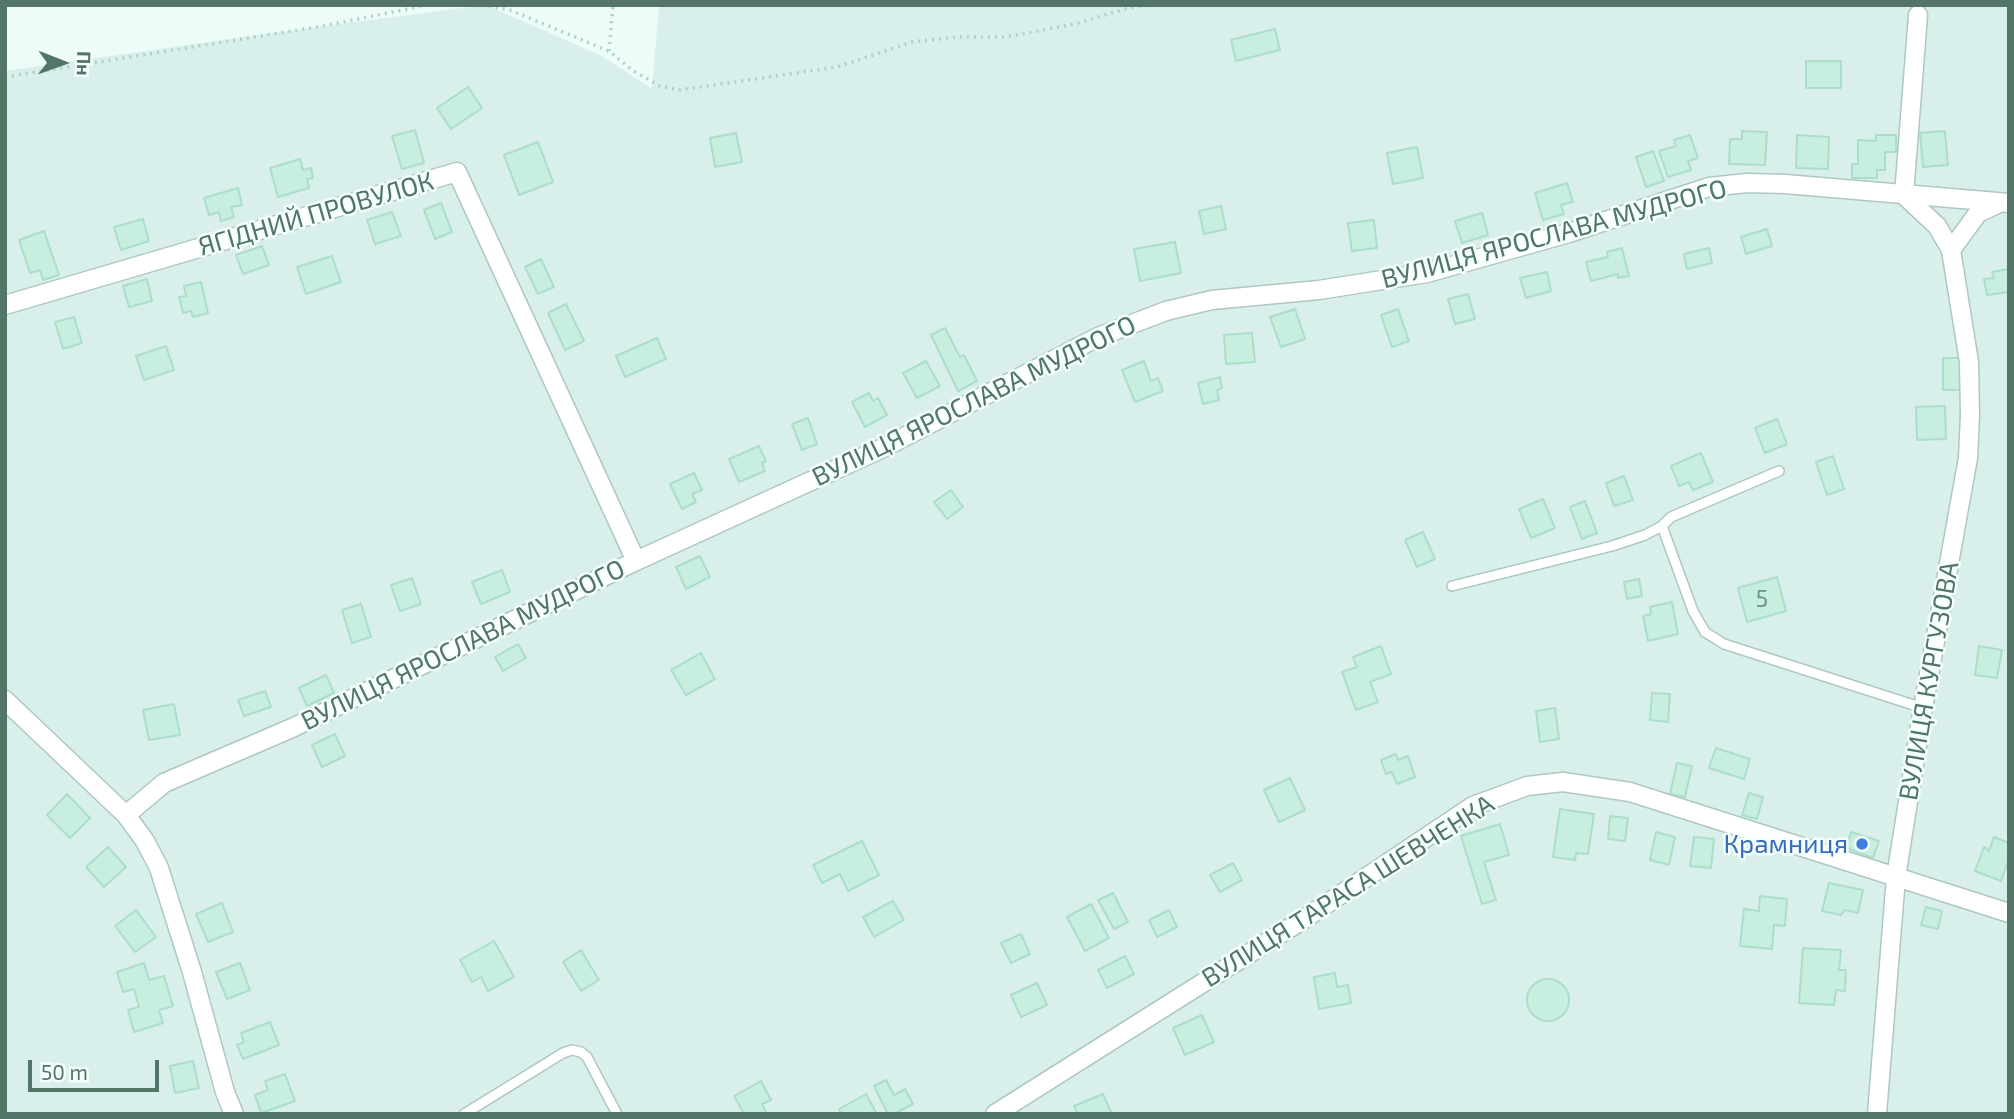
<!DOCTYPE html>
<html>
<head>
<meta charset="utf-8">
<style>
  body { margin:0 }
  #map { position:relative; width:2014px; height:1119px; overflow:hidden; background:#edfbf9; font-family:"Exo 2",sans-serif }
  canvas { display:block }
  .frame { position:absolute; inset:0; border:7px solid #527567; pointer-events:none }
  .north { position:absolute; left:28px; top:28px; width:70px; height:70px; -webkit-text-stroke:5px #f4fefc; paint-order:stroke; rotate:91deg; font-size:19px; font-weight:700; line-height:28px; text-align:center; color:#527567 }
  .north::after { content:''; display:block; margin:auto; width:24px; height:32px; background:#527567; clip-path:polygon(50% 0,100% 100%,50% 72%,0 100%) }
  .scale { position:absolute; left:28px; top:1060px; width:131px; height:32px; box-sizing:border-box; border:4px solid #527567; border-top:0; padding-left:9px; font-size:21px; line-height:24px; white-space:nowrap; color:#527567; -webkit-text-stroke:5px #f4fefc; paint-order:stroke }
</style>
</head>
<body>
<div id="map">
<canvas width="2014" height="1119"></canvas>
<div class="frame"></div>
<div class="north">Пн</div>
<div class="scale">50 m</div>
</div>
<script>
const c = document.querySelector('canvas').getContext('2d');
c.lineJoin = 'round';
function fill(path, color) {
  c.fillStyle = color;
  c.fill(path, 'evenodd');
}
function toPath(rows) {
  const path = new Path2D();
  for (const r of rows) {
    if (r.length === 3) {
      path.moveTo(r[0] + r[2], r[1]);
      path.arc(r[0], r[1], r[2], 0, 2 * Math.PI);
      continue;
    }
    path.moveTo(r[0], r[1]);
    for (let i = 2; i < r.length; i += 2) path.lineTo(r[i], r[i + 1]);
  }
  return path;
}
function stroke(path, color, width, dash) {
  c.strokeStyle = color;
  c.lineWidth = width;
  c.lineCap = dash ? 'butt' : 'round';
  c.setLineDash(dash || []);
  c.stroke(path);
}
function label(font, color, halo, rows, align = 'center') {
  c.font = font + ' "Exo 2",sans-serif';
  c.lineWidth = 5;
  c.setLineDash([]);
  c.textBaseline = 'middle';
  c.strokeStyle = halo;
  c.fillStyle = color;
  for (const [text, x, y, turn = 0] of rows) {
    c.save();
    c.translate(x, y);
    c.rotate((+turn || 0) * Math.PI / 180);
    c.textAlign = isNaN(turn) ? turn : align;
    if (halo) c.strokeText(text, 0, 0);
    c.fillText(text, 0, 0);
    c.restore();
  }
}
fill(toPath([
  [486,5,602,56,652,89,659,5,2009,5,2009,1114,5,1114,5,71,323,26]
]), '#d9efeb');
const building = toPath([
  [1275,29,1280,50,1236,61,1231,40,1275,29],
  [1806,61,1841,61,1841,88,1806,88,1806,61],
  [468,87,482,108,451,129,437,108,468,87],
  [415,130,424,163,402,169,392,136,415,130],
  [1742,131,1767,132,1765,165,1729,164,1730,139,1742,139,1742,131],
  [1945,131,1948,165,1923,167,1920,133,1945,131],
  [736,133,742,162,715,167,710,138,736,133],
  [1690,135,1698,158,1688,161,1691,170,1668,177,1659,151,1676,146,1674,140,1690,135],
  [1797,135,1829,137,1828,169,1796,168,1797,135],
  [1876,135,1896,135,1896,152,1885,152,1885,170,1877,170,1877,178,1852,178,1852,164,1858,164,1858,140,1876,141,1876,135],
  [538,142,553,182,519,195,504,155,538,142],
  [1417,147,1423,178,1393,184,1387,153,1417,147],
  [1653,151,1664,181,1646,187,1636,157,1653,151],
  [300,159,303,170,311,168,313,178,307,179,309,188,278,197,270,168,300,159],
  [1567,183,1573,202,1561,205,1564,214,1543,220,1535,193,1567,183],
  [238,188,242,205,231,207,234,217,221,221,219,212,209,215,204,198,238,188],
  [441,203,452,232,435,239,424,210,441,203],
  [1221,206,1226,229,1204,234,1199,211,1221,206],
  [392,212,401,236,375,244,367,220,392,212],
  [1482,213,1488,235,1462,243,1455,221,1482,213],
  [143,219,149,241,121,250,114,227,143,219],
  [1374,220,1377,248,1352,251,1348,223,1374,220],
  [1767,229,1772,246,1746,254,1741,237,1767,229],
  [44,231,59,275,43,280,40,270,30,273,19,240,44,231],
  [1175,242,1181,273,1140,281,1134,249,1175,242],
  [262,246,269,265,243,274,236,255,262,246],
  [1622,248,1629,276,1618,278,1618,274,1591,281,1586,262,1608,257,1607,252,1622,248],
  [1709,248,1712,263,1687,269,1684,254,1709,248],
  [332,256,341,282,306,294,297,267,332,256],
  [541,259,554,287,538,294,525,267,541,259],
  [2009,269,2009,292,1987,295,1984,279,1994,278,1992,272,2009,269],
  [1547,272,1551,291,1526,298,1520,278,1547,272],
  [147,279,152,301,129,307,123,286,147,279],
  [201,282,208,313,193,317,191,311,183,313,179,297,186,296,184,286,201,282],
  [1468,294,1475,319,1455,324,1448,299,1468,294],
  [566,304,584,341,565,350,548,313,566,304],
  [1295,309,1305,339,1281,347,1270,317,1295,309],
  [1398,309,1409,341,1392,347,1381,315,1398,309],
  [74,317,82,343,63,349,55,322,74,317],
  [945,328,960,357,964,355,977,381,958,391,931,335,945,328],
  [1252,333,1255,362,1226,364,1224,335,1252,333],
  [657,338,666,359,625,377,616,356,657,338],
  [166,346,174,370,144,380,136,356,166,346],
  [1943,358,1960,358,1960,390,1943,390,1943,358],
  [926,361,940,386,917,398,903,373,926,361],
  [1144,361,1151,381,1158,378,1163,391,1135,402,1122,370,1144,361],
  [1220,377,1222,388,1217,390,1219,400,1203,404,1198,383,1220,377],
  [869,393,873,401,878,398,887,415,865,427,852,402,869,393],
  [1945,406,1946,439,1917,440,1916,407,1945,406],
  [808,418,817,444,802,450,792,424,808,418],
  [1777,419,1787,444,1765,453,1755,428,1777,419],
  [759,446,766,461,762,463,765,471,739,482,729,459,759,446],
  [1701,453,1713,482,1693,490,1689,482,1679,486,1671,466,1701,453],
  [1833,456,1844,489,1827,495,1816,462,1833,456],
  [694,473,702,490,692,494,696,502,682,509,670,484,694,473],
  [1624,476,1633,500,1614,506,1606,483,1624,476],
  [951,490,963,507,947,519,934,502,951,490],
  [1543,499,1555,528,1531,538,1519,509,1543,499],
  [1585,501,1597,533,1582,539,1570,507,1585,501],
  [1423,532,1435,559,1417,567,1405,540,1423,532],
  [700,556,710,577,686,589,676,567,700,556],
  [502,570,510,592,481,604,472,582,502,570],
  [1777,577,1786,611,1747,622,1738,588,1777,577],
  [412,578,421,604,400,611,391,585,412,578],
  [1639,579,1642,596,1627,599,1624,582,1639,579],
  [1672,602,1678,634,1648,641,1643,616,1651,614,1650,607,1672,602],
  [361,604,371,637,352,643,342,610,361,604],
  [518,644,526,658,503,671,495,657,518,644],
  [1381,646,1391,674,1370,682,1378,702,1356,710,1342,672,1357,667,1353,657,1381,646],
  [1979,646,2002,650,1997,678,1975,675,1979,646],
  [701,653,715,679,686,695,671,670,701,653],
  [326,675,334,693,307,706,299,688,326,675],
  [265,691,271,707,244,716,238,700,265,691],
  [1652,693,1670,694,1668,722,1650,720,1652,693],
  [174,704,180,735,149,740,143,710,174,704],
  [1555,708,1559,739,1540,742,1536,711,1555,708],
  [335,734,345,756,322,767,312,745,335,734],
  [1716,748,1750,759,1744,779,1709,768,1716,748],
  [1396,754,1398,760,1408,756,1415,777,1397,784,1392,772,1386,774,1381,760,1396,754],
  [1677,763,1692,766,1685,797,1670,794,1677,763],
  [1290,778,1305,810,1279,822,1264,790,1290,778],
  [1749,793,1763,797,1757,819,1742,815,1749,793],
  [67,794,90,818,70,838,47,815,67,794],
  [1560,809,1594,814,1588,854,1576,853,1575,860,1553,857,1560,809],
  [1610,816,1628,818,1625,841,1608,839,1610,816],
  [1500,824,1509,855,1484,862,1496,900,1482,904,1461,836,1500,824],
  [1656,832,1675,837,1669,865,1650,860,1656,832],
  [1851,832,1879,841,1873,858,1846,848,1851,832],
  [1694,837,1714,839,1711,868,1690,866,1694,837],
  [1994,837,2009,843,2009,859,2001,881,1975,871,1984,847,1989,851,1994,837],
  [862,841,879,875,848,891,840,874,822,883,813,865,862,841],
  [108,847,126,867,104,887,86,867,108,847],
  [1233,863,1242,880,1220,892,1210,875,1233,863],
  [1829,883,1863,890,1858,913,1845,910,1841,915,1822,911,1829,883],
  [1113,893,1128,922,1114,929,1098,900,1113,893],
  [1760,896,1787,899,1785,926,1774,925,1772,949,1740,946,1744,909,1759,911,1760,896],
  [893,901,904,920,874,937,863,917,893,901],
  [222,903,233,932,208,942,196,914,222,903],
  [1091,904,1109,938,1085,951,1067,917,1091,904],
  [1926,907,1942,911,1938,929,1921,925,1926,907],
  [136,910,156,937,135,952,115,926,136,910],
  [1169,910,1177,927,1157,937,1149,920,1169,910],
  [1021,934,1030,954,1011,963,1001,943,1021,934],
  [494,941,514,977,488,991,481,977,472,982,460,960,494,941],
  [1803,948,1841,950,1839,970,1846,970,1845,991,1836,990,1834,1005,1799,1003,1803,948],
  [581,950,599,980,581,991,563,962,581,950],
  [1125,956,1134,974,1107,988,1098,970,1125,956],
  [144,963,149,980,164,976,173,1006,159,1010,163,1023,134,1032,128,1010,139,1007,134,989,123,992,117,972,144,963],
  [240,963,250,990,227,999,216,972,240,963],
  [1335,973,1337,987,1348,985,1351,1003,1319,1009,1314,977,1335,973],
  [1548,1000,21],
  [1037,983,1047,1005,1021,1017,1011,995,1037,983],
  [1202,1015,1214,1042,1185,1055,1173,1028,1202,1015],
  [270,1022,279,1045,243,1059,237,1045,244,1042,241,1033,270,1022],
  [193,1061,199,1088,175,1093,170,1066,193,1061],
  [285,1074,295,1101,261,1113,255,1095,268,1090,265,1081,285,1074],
  [886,1080,894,1095,905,1089,913,1104,894,1114,888,1114,874,1086,886,1080],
  [761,1081,771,1100,762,1104,767,1114,744,1114,734,1096,761,1081],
  [866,1094,877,1114,841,1114,839,1109,866,1094],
  [1103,1094,1112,1114,1078,1114,1074,1106,1103,1094]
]);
fill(building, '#c8eee0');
stroke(building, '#aadecb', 2);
const service = toPath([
  [1662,526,1693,611,1705,632,1724,644,1923,708],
  [1452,586,1612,546,1645,535,1662,526,1671,517,1779,471],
  [464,1114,563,1053,572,1050,581,1052,587,1057,617,1114]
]);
const minor = toPath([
  [1951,250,1978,213,1997,204],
  [5,305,457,172,636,561],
  [5,700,126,815,145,841,159,868,192,972,225,1092,234,1114],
  [126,815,164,783,292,728,636,561,883,448,1098,337,1166,311,1212,300,1319,290,1427,273,1569,233,1709,187,1747,183,1785,184,2009,203],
  [995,1114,1304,919,1473,806,1527,786,1563,782,1630,792,2009,913],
  [1877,1114,1896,877,1923,708,1968,458,1970,415,1969,362,1951,250,1937,226,1904,195,1918,15]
]);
stroke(service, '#aec8c0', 12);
stroke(minor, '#aec8c0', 21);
stroke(toPath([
  [482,5,510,10,609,51,632,70,660,86,680,90,837,67,912,42,957,37,1005,37,1075,24,1125,9,1151,5],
  [609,51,613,5],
  [5,77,323,26,428,5]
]), '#aad3c4', 3.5, [2, 5]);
stroke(service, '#fff', 9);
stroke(minor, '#fff', 18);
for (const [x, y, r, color] of [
  [1862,844,7,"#3f7fe0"]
]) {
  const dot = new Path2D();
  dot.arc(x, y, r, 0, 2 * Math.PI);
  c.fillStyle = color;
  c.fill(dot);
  stroke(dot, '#f4fefc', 2.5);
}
label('23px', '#709385', null, [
  ["5",1762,599]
]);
label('26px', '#527567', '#f4fefc', [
  ["ЯГІДНИЙ ПРОВУЛОК",316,214,-16],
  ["ВУЛИЦЯ ЯРОСЛАВА МУДРОГО",1554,234,-15],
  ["ВУЛИЦЯ ЯРОСЛАВА МУДРОГО",974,401,-26],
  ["ВУЛИЦЯ ЯРОСЛАВА МУДРОГО",463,645,-26],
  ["ВУЛИЦЯ КУРГУЗОВА",1929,681,-80],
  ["ВУЛИЦЯ ТАРАСА ШЕВЧЕНКА",1348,891,-32]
]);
label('26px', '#366cbe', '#f4fefc', [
  ["Крамниця",1848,844]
], 'right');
</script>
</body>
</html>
